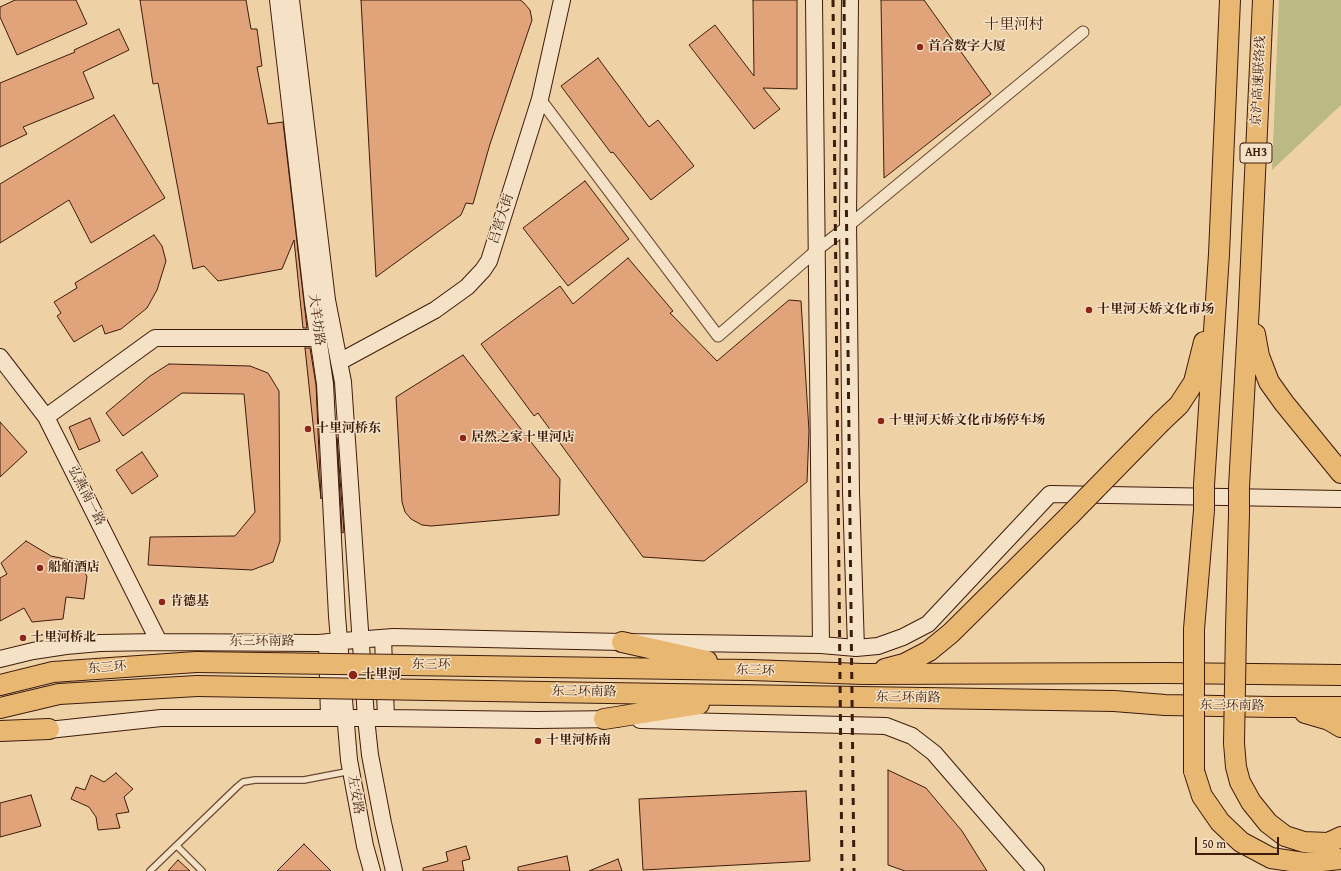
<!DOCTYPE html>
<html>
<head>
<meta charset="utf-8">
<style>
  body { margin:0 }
  #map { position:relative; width:1341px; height:871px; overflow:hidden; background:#efd1a6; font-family:"Gentium Book Plus",serif }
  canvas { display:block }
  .scale { position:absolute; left:1195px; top:837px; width:84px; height:18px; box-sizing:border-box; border:2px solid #3e1c0b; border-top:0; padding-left:5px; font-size:12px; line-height:14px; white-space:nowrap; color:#3e1c0b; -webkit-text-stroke:3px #f5e1c5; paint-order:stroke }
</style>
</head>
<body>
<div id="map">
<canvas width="1341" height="871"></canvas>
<div class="scale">50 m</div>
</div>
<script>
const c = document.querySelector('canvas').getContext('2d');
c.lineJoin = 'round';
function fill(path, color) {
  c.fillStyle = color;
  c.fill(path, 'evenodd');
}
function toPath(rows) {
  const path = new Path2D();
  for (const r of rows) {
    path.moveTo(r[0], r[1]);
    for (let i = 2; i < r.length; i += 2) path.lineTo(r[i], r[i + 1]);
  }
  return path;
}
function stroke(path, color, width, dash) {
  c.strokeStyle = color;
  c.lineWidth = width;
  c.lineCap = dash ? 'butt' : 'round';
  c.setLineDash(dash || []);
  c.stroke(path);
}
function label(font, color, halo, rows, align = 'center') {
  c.font = font + ' "Gentium Book Plus","Noto Serif SC",serif';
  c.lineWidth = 3;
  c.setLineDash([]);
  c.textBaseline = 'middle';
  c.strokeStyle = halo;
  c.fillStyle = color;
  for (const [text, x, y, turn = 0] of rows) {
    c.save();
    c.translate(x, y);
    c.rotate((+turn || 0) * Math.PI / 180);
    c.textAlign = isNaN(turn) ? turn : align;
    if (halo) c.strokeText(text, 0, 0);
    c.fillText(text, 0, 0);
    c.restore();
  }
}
fill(toPath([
  [1279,0,1341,0,1341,105,1272,170]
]), '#bcba84');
const building = toPath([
  [15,0,76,0,87,24,17,55,0,17,0,7,15,0],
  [140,0,246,0,251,29,257,29,262,66,257,67,268,124,283,122,307,328,303,328,294,240,282,269,218,281,204,266,193,269,158,83,153,84,140,0],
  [361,0,520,0,523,2,530,10,532,20,490,144,473,204,466,203,461,215,376,277,361,0],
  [753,0,797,0,797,89,763,88,780,109,754,129,689,45,715,25,754,76,753,0],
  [881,0,924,0,991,94,884,178,881,0],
  [119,29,129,50,83,72,94,98,23,127,27,134,0,147,0,83,75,52,74,50,119,29],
  [598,58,649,127,658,120,694,166,651,200,613,152,611,153,561,86,598,58],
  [114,115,165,198,91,243,69,200,0,243,0,184,114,115],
  [585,181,629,239,568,286,523,228,585,181],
  [154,235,162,246,166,261,157,290,147,308,121,329,105,334,102,325,74,342,57,316,61,313,54,302,77,288,75,283,154,235],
  [628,258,673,311,670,313,717,361,789,300,801,301,809,431,807,482,704,561,643,557,538,413,534,416,481,344,560,286,573,304,628,258],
  [305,348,310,348,316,385,321,499,305,348],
  [463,355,560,479,559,515,431,526,422,525,411,519,405,512,402,502,396,397,463,355],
  [169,364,250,366,268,373,279,391,280,541,273,562,252,570,148,565,150,537,235,536,255,512,244,394,182,393,123,436,106,413,150,376,169,364],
  [90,418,100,441,79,450,69,427,90,418],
  [0,422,27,452,0,477,0,422],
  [337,438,344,532,342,533,337,438],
  [142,452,158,476,132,494,116,470,142,452],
  [26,541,51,556,75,561,87,576,84,599,66,597,63,619,32,622,24,608,0,621,0,578,7,574,1,563,26,541],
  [888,770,926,788,962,831,987,871,905,871,888,865,888,770],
  [116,773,133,789,124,797,129,812,116,814,120,828,98,830,96,817,89,807,71,799,76,787,85,790,91,775,104,782,116,773],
  [806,791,810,861,643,870,639,799,806,791],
  [31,795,41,826,0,837,0,803,31,795],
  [304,844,331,871,277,871,304,844],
  [466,846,470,859,462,861,464,871,423,871,423,868,448,861,446,852,466,846],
  [567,856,570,871,518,871,518,867,567,856],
  [618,859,622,871,589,871,618,859],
  [178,860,190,871,168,871,178,860]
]);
fill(building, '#e0a37a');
stroke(building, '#3e1c0b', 1);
const lane = toPath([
  [177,846,202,871],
  [150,871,237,787,243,782,255,780,304,780,351,771]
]);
const street = toPath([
  [540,99,718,336,817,250,848,226,1083,32]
]);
const secondary = toPath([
  [278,0,313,303,325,384,337,616,349,760,365,846,372,871],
  [291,0,327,300,343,382,366,718,370,755,383,823,394,871],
  [814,0,821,645],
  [850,0,848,220,851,492,856,648],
  [0,357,46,417,159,642],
  [339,362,435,310,467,287,483,270,489,261,540,99,562,0],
  [46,417,155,338,318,338],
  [383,638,386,718],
  [327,642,329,717],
  [0,659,33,651,66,646,100,643,159,642,318,643,393,637,622,642,821,645,856,648,878,646,903,637,928,624,1050,494,1341,499],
  [640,720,886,726,912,736,934,753,1036,871],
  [39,731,161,718,386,718,537,720,617,719]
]);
const highway = toPath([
  [1255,334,1259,356,1269,382,1284,403,1341,473],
  [1161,422,1179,405,1194,382,1204,342],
  [1204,485,1219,254,1230,0],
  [1239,487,1249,305,1263,0],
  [1194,629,1204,510],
  [1236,629,1239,513],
  [622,642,707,661],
  [544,667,750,670,863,674,1166,673,1341,675],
  [885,669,904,664,929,651,951,633,1069,516],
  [0,685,53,672,196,662],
  [545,692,1114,701,1165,705,1272,707,1341,707],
  [0,708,59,694,197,686],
  [1305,713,1329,720,1341,727],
  [604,719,699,704],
  [0,731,49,729],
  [1234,743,1236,767,1240,782,1251,802,1268,823,1285,836,1304,842,1328,843,1341,837],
  [1194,771,1202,796,1220,822,1241,842,1271,858,1304,863,1341,859]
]);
stroke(lane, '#6a4932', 8);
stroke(street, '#6a4932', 13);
stroke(secondary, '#3e1c0b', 18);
stroke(highway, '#3e1c0b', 22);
stroke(lane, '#f5e1c5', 5.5);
stroke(street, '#f5e1c5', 11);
stroke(secondary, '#f5e1c5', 16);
stroke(highway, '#e8b873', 20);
stroke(toPath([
  [833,0,842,871],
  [844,0,854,871]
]), '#3e1c0b', 3, [7, 7]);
const highwayBridge = toPath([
  [1204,510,1204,485],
  [1239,513,1239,487],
  [1069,516,1161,422],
  [1194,629,1194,771],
  [196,662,544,667],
  [197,686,545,692],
  [1234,743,1236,629]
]);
stroke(highwayBridge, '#3e1c0b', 22, []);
stroke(highwayBridge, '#e8b873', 20);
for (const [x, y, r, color] of [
  [920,47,4,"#8f2418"],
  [1089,310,4,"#8f2418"],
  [881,421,4,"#8f2418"],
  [308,429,4,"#8f2418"],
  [463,438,4,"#8f2418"],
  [40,568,4,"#8f2418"],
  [162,602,4,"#8f2418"],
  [23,638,4,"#8f2418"],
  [353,675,5,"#8f2418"],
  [538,741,4,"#8f2418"]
]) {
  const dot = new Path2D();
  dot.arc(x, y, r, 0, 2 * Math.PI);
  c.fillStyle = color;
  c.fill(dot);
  stroke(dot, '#f5e1c5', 1.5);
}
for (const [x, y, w] of [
  [1256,153,32]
]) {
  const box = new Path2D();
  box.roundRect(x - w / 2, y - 10, w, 20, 3);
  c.fillStyle = '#f5e1c5';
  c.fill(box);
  stroke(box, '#3e1c0b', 1);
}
label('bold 12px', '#3e1c0b', null, [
  ["AH3",1256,153]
]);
label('bold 13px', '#3e1c0b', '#f5e1c5', [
  ["首合数字大厦",928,47],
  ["十里河天娇文化市场",1097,310],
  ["十里河天娇文化市场停车场",889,421],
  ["十里河桥东",316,429],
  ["居然之家十里河店",471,438],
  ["船舶酒店",48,568],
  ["肯德基",170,602],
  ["十里河桥北",31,638],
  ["十里河",362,675],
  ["十里河桥南",546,741]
], 'left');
label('13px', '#3e1c0b', '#f5e1c5', [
  ["京沪高速联络线",1259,81,-87],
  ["吕营大街",502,219,-72],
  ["大羊坊路",316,320,82],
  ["弘燕南一路",86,496,63],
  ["东三环南路",262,642],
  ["东三环",431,665,1],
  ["东三环",107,668,-4],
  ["东三环",755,671,2],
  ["东三环南路",584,692,1],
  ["东三环南路",908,698,1],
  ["东三环南路",1232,706,1],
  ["左安路",355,795,80]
]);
label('15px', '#3e1c0b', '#f5e1c5', [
  ["十里河村",1014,25]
]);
</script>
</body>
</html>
